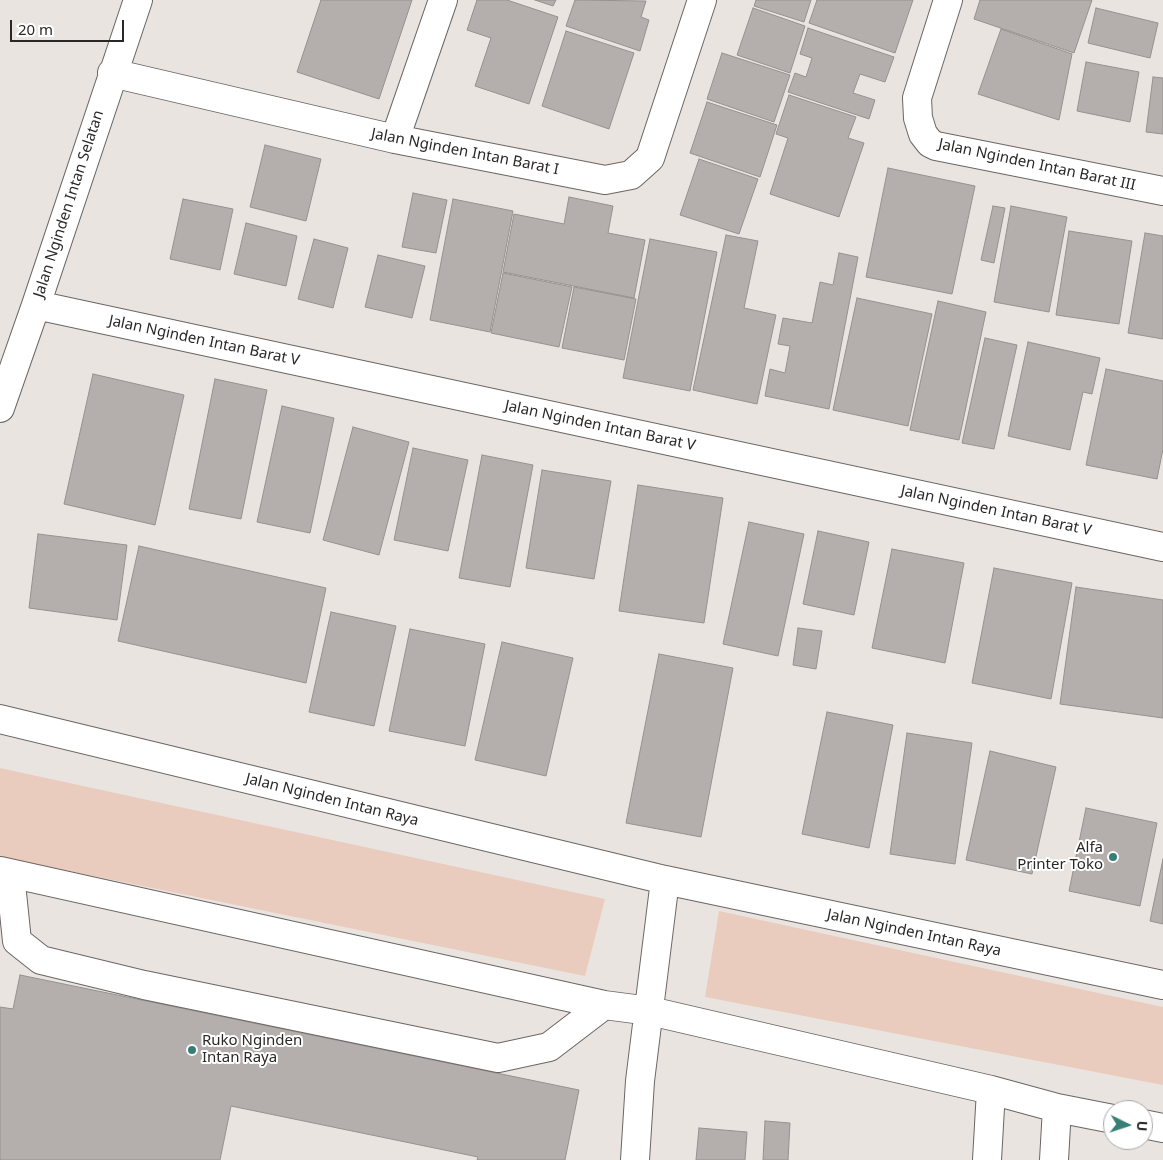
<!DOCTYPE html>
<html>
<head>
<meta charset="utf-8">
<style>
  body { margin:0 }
  #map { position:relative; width:1163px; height:1160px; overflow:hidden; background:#eae4e1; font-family:"Noto Sans",sans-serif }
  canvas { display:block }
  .north { position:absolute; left:1103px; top:1100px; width:50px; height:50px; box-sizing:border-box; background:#fff; border:1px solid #aaa9a9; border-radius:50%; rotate:94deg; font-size:14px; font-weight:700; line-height:20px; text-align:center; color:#2a2827 }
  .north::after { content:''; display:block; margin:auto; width:18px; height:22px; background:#377e75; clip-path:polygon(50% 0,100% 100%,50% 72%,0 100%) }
  .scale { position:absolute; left:10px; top:20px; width:114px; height:22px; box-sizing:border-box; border:2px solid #2a2827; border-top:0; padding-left:6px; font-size:15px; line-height:18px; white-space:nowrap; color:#2a2827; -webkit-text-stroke:4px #fff; paint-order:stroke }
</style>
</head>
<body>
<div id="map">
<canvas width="1163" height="1160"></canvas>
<div class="north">U</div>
<div class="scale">20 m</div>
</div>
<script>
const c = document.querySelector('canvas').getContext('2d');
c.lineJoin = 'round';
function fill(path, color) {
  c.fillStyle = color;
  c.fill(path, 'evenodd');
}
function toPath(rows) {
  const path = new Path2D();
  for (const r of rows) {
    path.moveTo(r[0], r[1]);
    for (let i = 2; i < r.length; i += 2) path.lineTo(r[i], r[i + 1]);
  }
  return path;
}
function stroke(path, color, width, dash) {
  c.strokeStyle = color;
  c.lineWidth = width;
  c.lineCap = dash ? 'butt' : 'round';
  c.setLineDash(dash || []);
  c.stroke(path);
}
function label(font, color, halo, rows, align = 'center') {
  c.font = font + ' "Noto Sans",sans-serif';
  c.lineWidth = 4;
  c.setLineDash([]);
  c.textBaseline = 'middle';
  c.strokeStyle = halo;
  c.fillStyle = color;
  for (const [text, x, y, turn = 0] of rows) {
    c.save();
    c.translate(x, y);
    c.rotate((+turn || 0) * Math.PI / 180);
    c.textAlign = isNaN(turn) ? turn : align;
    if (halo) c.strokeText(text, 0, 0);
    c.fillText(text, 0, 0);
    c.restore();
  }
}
fill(toPath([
  [0,768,605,899,585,976,0,857],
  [719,911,1163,1007,1163,1085,705,997]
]), '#eaccbe');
const building = toPath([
  [321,0,412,0,379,99,297,72,321,0],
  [477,0,507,0,558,17,529,104,475,86,491,38,467,30,477,0],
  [535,0,556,0,553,6,535,0],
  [575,0,646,1,641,17,649,20,640,51,566,26,575,0],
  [756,0,811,0,804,22,754,6,756,0],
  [817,0,913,0,895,53,809,23,817,0],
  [980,0,1092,0,1074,53,974,19,980,0],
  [753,8,805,26,790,73,737,55,753,8],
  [1096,8,1158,23,1150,58,1088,43,1096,8],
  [808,28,894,57,885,82,860,74,853,93,875,100,869,119,788,92,795,73,806,77,812,58,800,54,808,28],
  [1001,29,1072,54,1059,120,978,94,1001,29],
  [566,31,634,53,609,129,542,106,566,31],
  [722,53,790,75,774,122,707,99,722,53],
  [1086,62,1139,72,1130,122,1077,111,1086,62],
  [1153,77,1163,78,1163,134,1146,132,1153,77],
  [789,95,856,117,848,138,864,143,839,217,770,194,788,138,776,134,789,95],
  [707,102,777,125,760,177,690,153,707,102],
  [265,145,321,159,306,221,250,207,265,145],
  [699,159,758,179,739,234,680,215,699,159],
  [888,168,975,186,952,294,866,277,888,168],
  [413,193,447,200,436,253,402,247,413,193],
  [569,197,613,206,608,233,645,240,634,298,503,272,514,214,564,224,569,197],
  [183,199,233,209,220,270,170,259,183,199],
  [453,199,513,211,490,332,430,320,453,199],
  [993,206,1005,208,994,263,981,260,993,206],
  [1011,206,1067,217,1049,312,994,302,1011,206],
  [246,223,297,236,286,286,234,274,246,223],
  [1069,231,1132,241,1119,324,1056,315,1069,231],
  [1145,233,1163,236,1163,339,1128,333,1145,233],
  [726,235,758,241,744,308,776,315,757,404,693,390,726,235],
  [314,239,348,248,333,308,298,299,314,239],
  [650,239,717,252,690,391,623,378,650,239],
  [839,253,858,257,829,409,765,396,770,369,785,373,790,346,778,344,783,318,812,323,820,282,833,285,839,253],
  [378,255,425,266,412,318,365,307,378,255],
  [503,273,572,287,559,347,491,333,503,273],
  [574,287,636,299,624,360,562,348,574,287],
  [857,298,932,314,908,426,833,410,857,298],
  [938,301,986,312,959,440,910,430,938,301],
  [985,338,1017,345,994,449,962,443,985,338],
  [1028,342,1100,358,1092,394,1083,392,1070,450,1008,436,1028,342],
  [1106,369,1163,381,1163,449,1157,479,1086,465,1106,369],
  [93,374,184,395,155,525,64,504,93,374],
  [215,379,267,390,241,519,189,509,215,379],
  [282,406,334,418,310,533,257,522,282,406],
  [353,427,409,442,379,555,323,540,353,427],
  [413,448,468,460,448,551,394,540,413,448],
  [482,455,533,465,510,587,459,578,482,455],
  [542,470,611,481,594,579,526,568,542,470],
  [638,485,723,498,704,623,619,611,638,485],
  [749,522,804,534,778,656,723,644,749,522],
  [818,531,869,542,854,615,803,604,818,531],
  [38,534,127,545,117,620,29,608,38,534],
  [139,546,326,588,306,683,118,641,139,546],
  [892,549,964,563,945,663,872,648,892,549],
  [994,568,1072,583,1051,699,972,683,994,568],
  [1076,587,1163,600,1163,718,1060,704,1076,587],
  [331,612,396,626,374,726,309,712,331,612],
  [798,628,822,631,816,669,793,665,798,628],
  [410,629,485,644,465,746,389,731,410,629],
  [502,642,573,658,546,776,475,760,502,642],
  [659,654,733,668,701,837,626,823,659,654],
  [827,712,893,725,869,848,802,834,827,712],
  [907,733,972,743,955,864,890,854,907,733],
  [990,751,1056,767,1032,874,966,860,990,751],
  [1086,808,1157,823,1140,906,1069,891,1086,808],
  [1163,859,1163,924,1150,921,1163,859],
  [20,975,579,1090,565,1160,477,1160,478,1157,231,1106,220,1160,0,1160,0,1007,13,1009,20,975],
  [765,1121,790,1123,788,1160,763,1160,765,1121],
  [699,1128,747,1132,745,1160,696,1160,699,1128]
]);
fill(building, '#b4aeac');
stroke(building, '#96918f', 1);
const minor = toPath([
  [948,0,917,98,918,118,923,134,930,143,936,146,1163,191],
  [112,73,395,139,605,180,631,175,650,158,702,0],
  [395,139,443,0],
  [36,305,1163,547],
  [0,408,36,305,138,0],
  [0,719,665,880,1163,985],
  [0,871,604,1005,650,1011,991,1090,1057,1108,1113,1119],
  [10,874,17,941,41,960,144,985,498,1058,549,1047,604,1005],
  [1143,1124,1163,1128],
  [635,1160,640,1081,665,880],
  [987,1160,991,1090],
  [1054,1160,1057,1108]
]);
stroke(minor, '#6b6664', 30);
stroke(minor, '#fff', 28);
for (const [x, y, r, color] of [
  [1113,857,5,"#377e75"],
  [192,1050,5,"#377e75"]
]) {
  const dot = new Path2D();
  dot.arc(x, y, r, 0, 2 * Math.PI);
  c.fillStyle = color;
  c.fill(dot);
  stroke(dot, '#fff', 2);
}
label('15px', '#2a2827', '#fff', [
  ["Jalan Nginden Intan Barat I",465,152,11],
  ["Jalan Nginden Intan Barat III",1037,165,12],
  ["Jalan Nginden Intan Selatan",69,204,-72],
  ["Jalan Nginden Intan Barat V",204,341,12],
  ["Jalan Nginden Intan Barat V",600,426,12],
  ["Jalan Nginden Intan Barat V",996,511,12],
  ["Jalan Nginden Intan Raya",332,800,14],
  ["Jalan Nginden Intan Raya",914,933,12]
]);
label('15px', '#2a2827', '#fff', [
  ["Alfa",1103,848],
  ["Printer Toko",1103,865],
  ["Ruko Nginden",202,1041,"left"],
  ["Intan Raya",202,1058,"left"]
], 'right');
</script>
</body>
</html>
